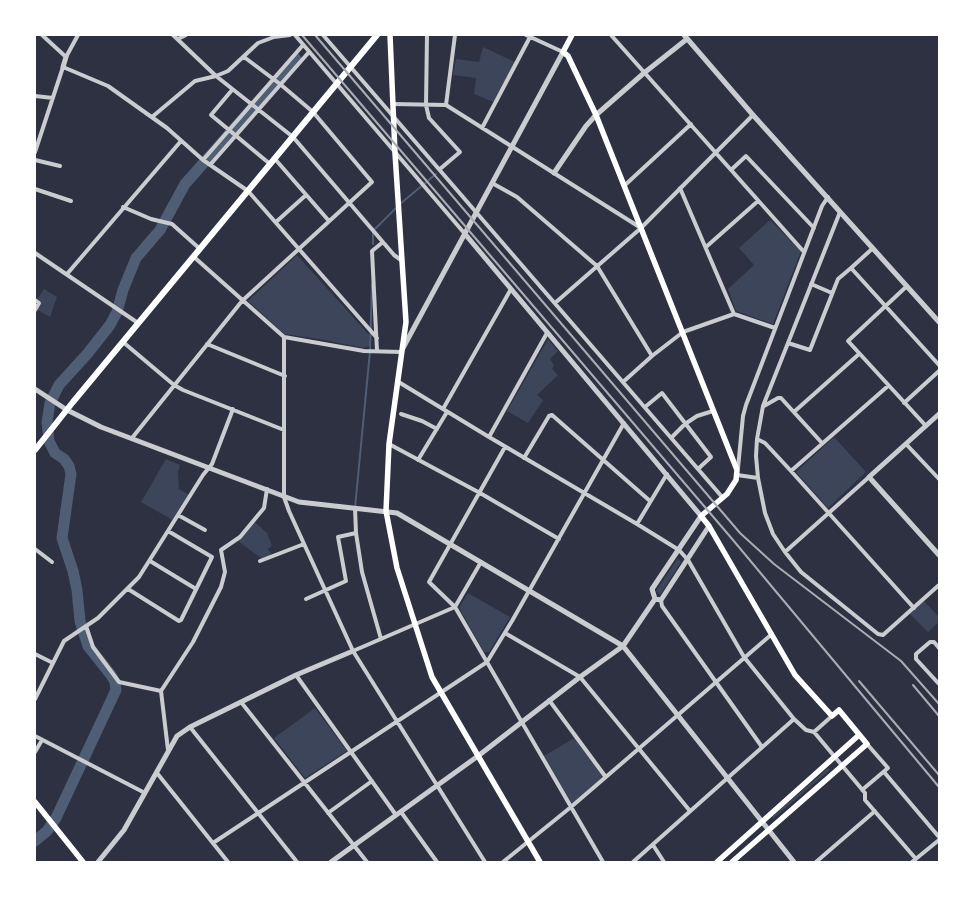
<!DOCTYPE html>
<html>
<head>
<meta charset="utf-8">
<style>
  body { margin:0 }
  #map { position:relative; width:974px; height:897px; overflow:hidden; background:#2d3142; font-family:"Noto Sans",sans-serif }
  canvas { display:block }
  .frame { position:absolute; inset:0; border:36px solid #fff; pointer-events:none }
</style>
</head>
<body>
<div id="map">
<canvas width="974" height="897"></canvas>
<div class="frame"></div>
</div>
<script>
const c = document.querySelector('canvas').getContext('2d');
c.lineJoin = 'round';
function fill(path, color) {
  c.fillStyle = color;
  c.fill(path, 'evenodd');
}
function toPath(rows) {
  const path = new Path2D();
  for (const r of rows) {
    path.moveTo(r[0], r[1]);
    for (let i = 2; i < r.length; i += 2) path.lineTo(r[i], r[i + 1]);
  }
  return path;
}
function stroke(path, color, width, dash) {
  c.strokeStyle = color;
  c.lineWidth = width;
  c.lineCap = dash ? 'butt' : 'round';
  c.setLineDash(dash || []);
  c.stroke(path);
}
fill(toPath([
  [483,47,515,62,493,102,474,94,476,78,453,75,456,59,479,62],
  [770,220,801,251,773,324,736,311,728,289,754,265,739,248],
  [297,255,371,337,370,346,364,348,319,339,284,334,248,301],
  [44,289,57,297,50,317,36,309,39,303,36,301],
  [548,339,558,351,550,359,554,365,552,369,558,375,537,395,543,400,528,423,507,411],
  [834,437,866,472,828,508,796,472],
  [166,459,180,465,178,472,179,489,191,496,174,521,141,502],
  [255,522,267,533,272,546,268,549,273,557,265,561,238,541],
  [678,558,681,562,660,595,656,591],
  [468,593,510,617,489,652,484,652,459,608],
  [923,600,939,617,939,622,928,632,909,613],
  [315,708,347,751,305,778,274,738],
  [576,737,605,776,571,807,542,757],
  [828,768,830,770,773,819,772,817]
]), '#3c4559');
stroke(toPath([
  [400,204,436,174],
  [373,244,373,231,396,208],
  [355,508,370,351,372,284]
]), '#4f5d75', 2);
stroke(toPath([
  [35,841,47,831,56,818,116,690,115,682,111,675,88,646,80,621,77,590,73,571,62,538,71,474,69,466,64,459,55,453,49,441,47,422,50,403,59,385,88,353,110,325,117,312,123,290,136,258,160,230,185,184,296,59]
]), '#4f5d75', 11);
stroke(toPath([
  [42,35,66,57,78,35],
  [173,35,216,76,293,137,394,255,401,260],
  [295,35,465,234],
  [323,35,723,498],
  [427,35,426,105,429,118,460,152,440,169],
  [526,35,563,52],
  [611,35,804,252],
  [178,39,186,35],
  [232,90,211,115,270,164],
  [35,96,53,98],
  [393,104,446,105,641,228],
  [446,105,455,35],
  [152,117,195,81,216,76,228,71,258,43,274,37,290,35],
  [482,128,530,37],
  [35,152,63,67,108,86,167,128,203,160,248,191,377,338],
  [275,159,329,221],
  [35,160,60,166],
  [203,160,303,45],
  [210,165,309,52],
  [731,170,746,156,814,228],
  [492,183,517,197,597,266,652,356],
  [624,186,691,124],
  [680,188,734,314],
  [35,189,71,201],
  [123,207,151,219,172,224,200,249],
  [840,212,763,406,757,439,756,456,758,478,765,513,773,534,785,552,801,572,878,634,883,635,939,585],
  [276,222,306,195],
  [706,247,758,201],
  [873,248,851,268,939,365],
  [35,253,138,323],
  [194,257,284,337,364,351,401,352],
  [67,274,181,141],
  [811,284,832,293],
  [907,286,848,341,926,426],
  [35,300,39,303,35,310],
  [555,303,641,228,753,115],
  [284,337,284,497,289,511,353,651,485,862],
  [123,342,174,385,183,390,284,430],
  [788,343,810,350,838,279,851,268],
  [207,344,285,376],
  [377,351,372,251,383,242],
  [397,381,489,437,637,524,679,550,688,560,744,657,794,719,806,730,814,732,865,793,865,800,916,859],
  [623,382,652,356,683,332,734,314,775,328],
  [904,403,939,371],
  [764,406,778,398,781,398,822,443],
  [645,407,662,393,711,457,698,469],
  [443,409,511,289],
  [795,411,859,354],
  [401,414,422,421,437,429],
  [489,437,547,333],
  [672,437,685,424,697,416,713,411],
  [132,438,242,301,372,182,313,112,280,84,244,57],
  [757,439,765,443,791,471,914,608],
  [389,444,480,493,559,539],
  [906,444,939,479],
  [505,447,429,582,455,607,603,862],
  [524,458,549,416,552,415,650,501],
  [418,460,447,412],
  [738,468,743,416,746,405,822,206,828,197],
  [791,471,888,386],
  [737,475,758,478],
  [355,508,356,533,362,572,381,639],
  [178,515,205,530],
  [637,524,667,474],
  [35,549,52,562],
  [785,552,869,477],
  [150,561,196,589],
  [260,561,304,544],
  [128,589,179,621,181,620,212,557,168,531],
  [306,599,346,581,338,537,356,533],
  [661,600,662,606,762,747],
  [86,626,93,647,119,682,161,691,168,750],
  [505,633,580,677,690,811],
  [939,648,934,642,930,642,916,654,916,659,939,684],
  [353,651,455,607,481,562],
  [35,654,53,663],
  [296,675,396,815],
  [161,691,193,642,221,587,225,572,221,550,240,537,264,508,267,489],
  [35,699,64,641,98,618,139,577,203,475,212,464,233,409],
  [549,700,605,776],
  [241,702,367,862],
  [190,727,297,862],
  [814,732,832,716],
  [35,736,145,793],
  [35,752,42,740],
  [884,772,939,837],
  [157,773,228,862],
  [862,790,888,768,867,744],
  [401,812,437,862],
  [328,813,372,781],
  [213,843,487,662,512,621,624,423],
  [653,845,664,862],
  [503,862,571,807,772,634],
  [633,862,794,719],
  [816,862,875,811],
  [912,862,939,840]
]), '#caccd0', 4);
stroke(toPath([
  [684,35,753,115,939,322],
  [63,67,66,57],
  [554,173,586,126,596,115,644,73,687,39],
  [403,348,563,52],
  [35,389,67,410,101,427,299,502,397,513,623,646,794,862],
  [939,414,869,477,939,555],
  [655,599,661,600,709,526],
  [98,862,124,830,177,736,190,727,296,675,353,651],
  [331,862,478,756,580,677,623,646,655,599,652,589,701,516,465,234]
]), '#caccd0', 5);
stroke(toPath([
  [390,35,395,153,406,322,389,444,386,511,397,568,432,677,540,862],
  [572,35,563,52,568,56,596,115,737,470,736,480,727,494,701,516,709,526,795,675,832,716,839,710,867,744,732,862],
  [35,802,83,862],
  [717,862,859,735]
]), '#fff', 5.5);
stroke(toPath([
  [35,450,73,402,377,35]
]), '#fff', 6);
stroke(toPath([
  [302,35,733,540,939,787],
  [315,35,740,533,774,564,901,661,939,704],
  [859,681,939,775],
  [913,685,939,716]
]), '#abadb3', 2);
</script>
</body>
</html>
